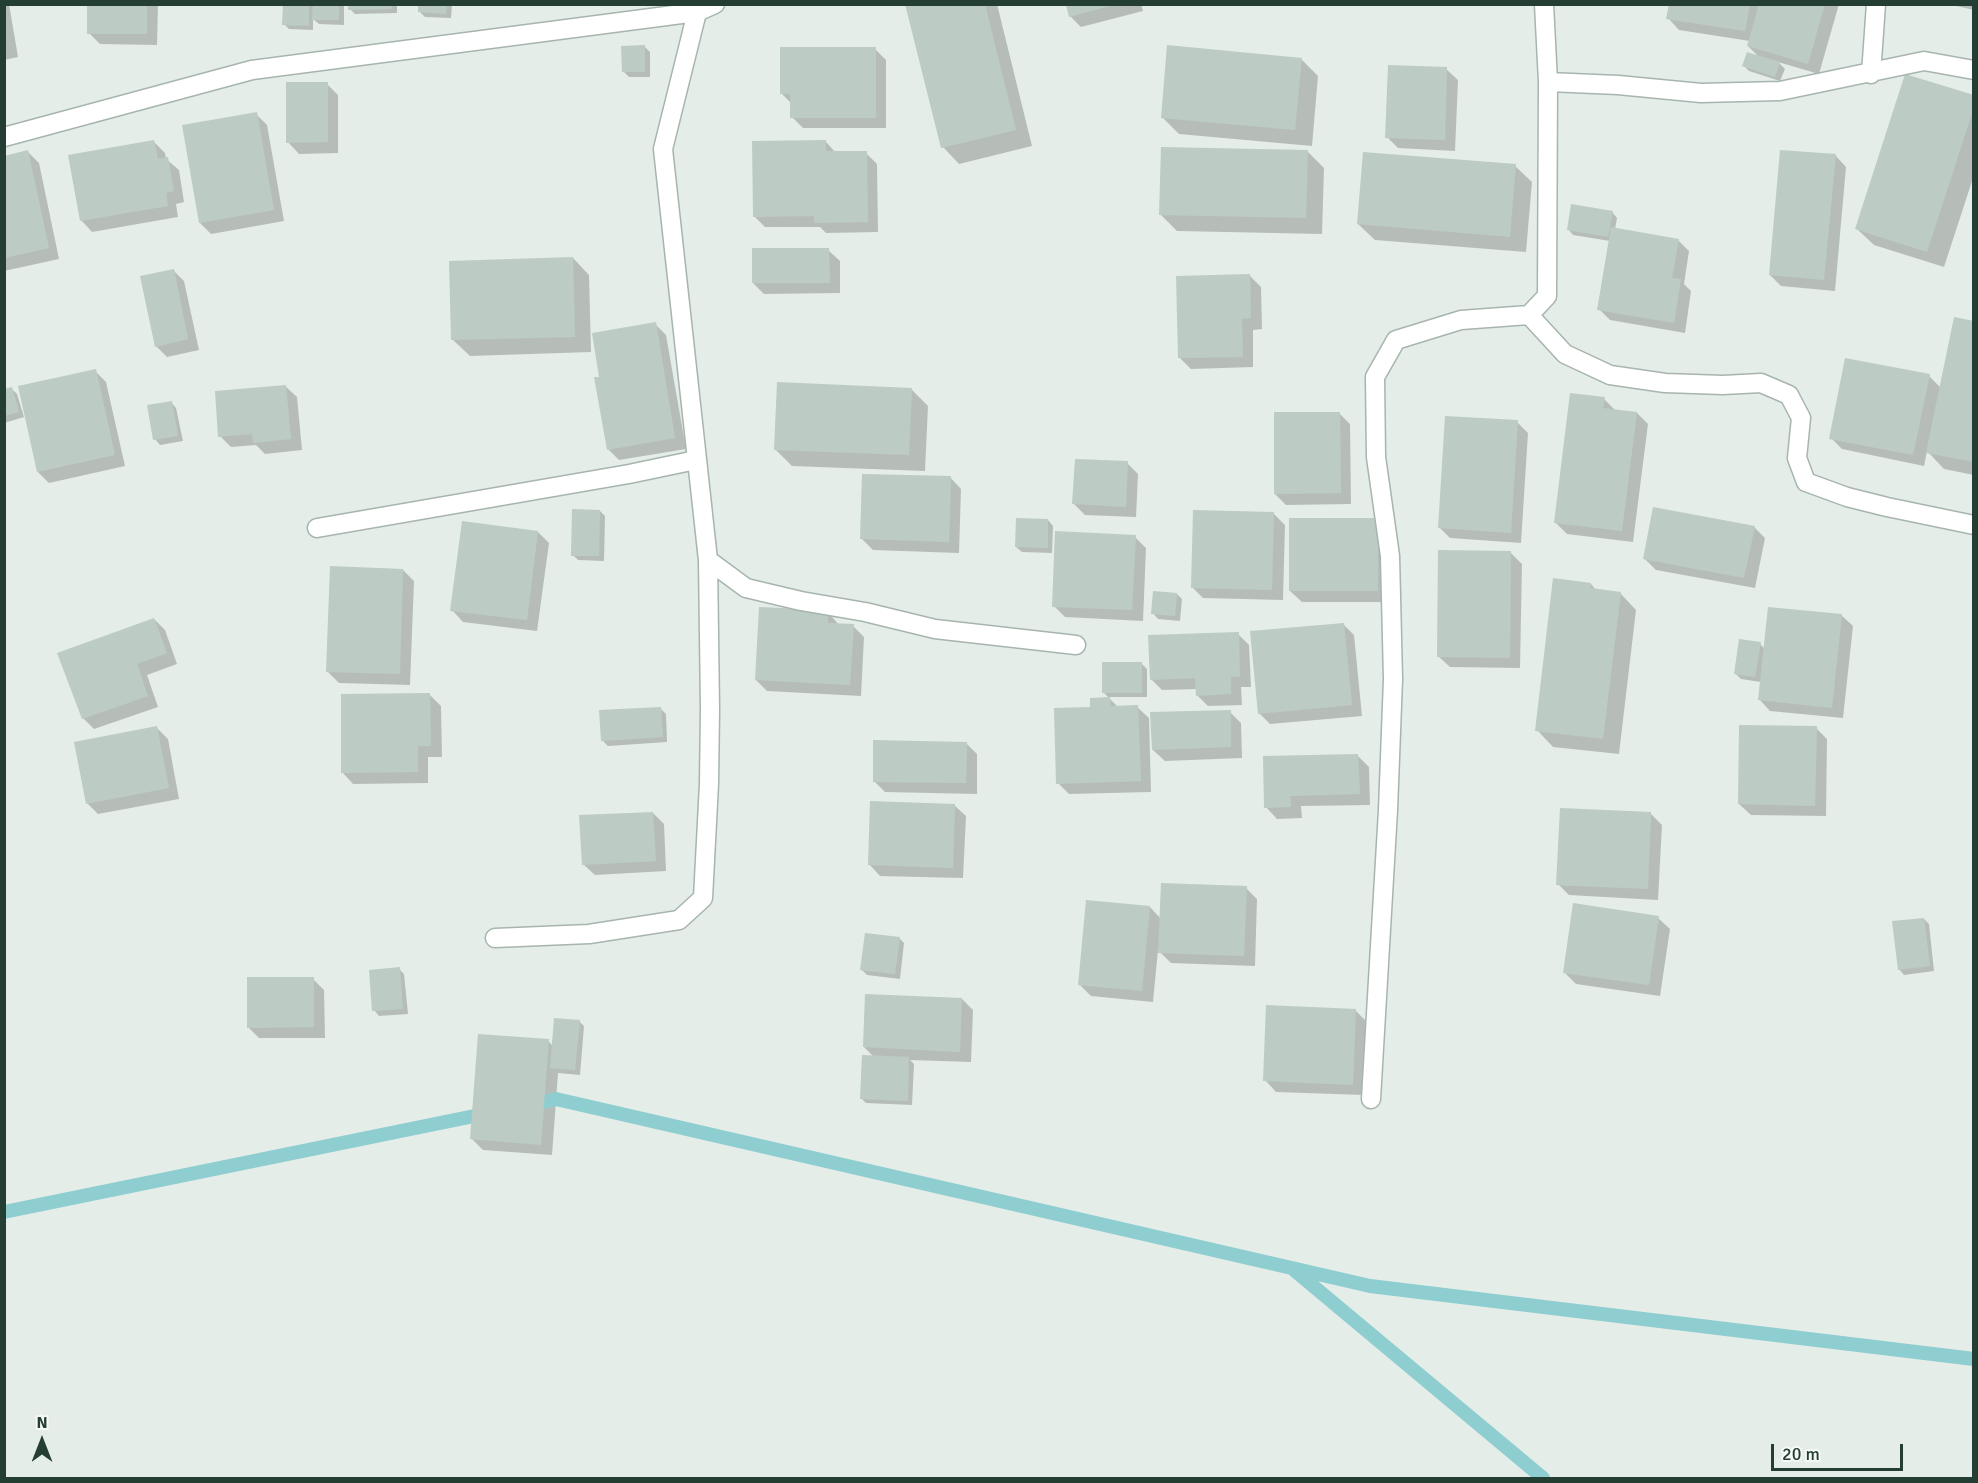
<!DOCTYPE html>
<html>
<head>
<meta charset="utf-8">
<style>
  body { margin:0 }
  #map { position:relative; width:1978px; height:1483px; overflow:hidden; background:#e4ede8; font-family:Signika,sans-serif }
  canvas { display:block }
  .frame { position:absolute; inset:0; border:6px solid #243e34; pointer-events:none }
  .north { position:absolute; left:12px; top:1411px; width:60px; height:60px; -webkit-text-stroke:4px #f5f9f6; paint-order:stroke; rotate:0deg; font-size:16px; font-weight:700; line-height:24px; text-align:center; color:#243e34 }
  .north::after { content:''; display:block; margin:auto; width:21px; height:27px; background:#243e34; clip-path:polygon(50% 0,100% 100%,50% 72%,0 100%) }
  .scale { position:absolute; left:1771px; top:1444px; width:132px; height:27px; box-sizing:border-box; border:3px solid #243e34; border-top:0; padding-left:8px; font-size:18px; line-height:21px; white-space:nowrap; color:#243e34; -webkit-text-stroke:4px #f5f9f6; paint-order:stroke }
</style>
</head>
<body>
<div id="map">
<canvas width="1978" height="1483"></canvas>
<div class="frame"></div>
<div class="north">N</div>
<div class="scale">20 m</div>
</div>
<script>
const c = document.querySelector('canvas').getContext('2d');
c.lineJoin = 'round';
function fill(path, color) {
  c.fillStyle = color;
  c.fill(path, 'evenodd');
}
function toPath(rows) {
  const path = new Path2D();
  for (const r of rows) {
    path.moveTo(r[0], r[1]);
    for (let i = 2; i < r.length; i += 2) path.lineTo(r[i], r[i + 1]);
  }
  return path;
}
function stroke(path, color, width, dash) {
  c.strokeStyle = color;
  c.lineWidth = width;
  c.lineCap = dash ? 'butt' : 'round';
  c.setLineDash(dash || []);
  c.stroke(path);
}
fill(toPath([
  [4,4,9,4,18,57,4,60],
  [89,4,158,4,157,45,100,44,89,33],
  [284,4,344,4,344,25,319,24,313,19,313,30,289,29,284,24],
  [350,4,397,4,397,13,355,14,350,9],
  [418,4,452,4,451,18,425,17,420,12],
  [907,4,997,4,1032,146,959,164,943,147],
  [1067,4,1141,4,1143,11,1081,27,1070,16],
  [1670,4,1839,4,1819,74,1778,62,1785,69,1780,81,1749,71,1744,66,1760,58,1748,46,1750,41,1679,30,1668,18],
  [1948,4,1974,4,1974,10],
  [645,47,650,52,650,77,629,77,624,72],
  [875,49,886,60,886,128,803,128,792,117,792,104,782,94],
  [1301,59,1318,76,1312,146,1179,134,1162,117],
  [1446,69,1458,80,1455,151,1398,148,1387,137],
  [327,84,338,95,338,153,299,154,288,142],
  [1974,97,1974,175,1944,267,1874,245,1857,229],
  [256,114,267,125,284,221,211,234,200,223],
  [154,142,165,153,166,159,179,170,184,202,176,204,178,217,92,232,81,220],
  [826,142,836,153,866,153,877,164,878,232,826,233,820,227,765,227,754,216],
  [1307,151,1324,168,1322,234,1177,231,1161,215],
  [28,152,39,163,59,259,4,271,4,157],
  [1835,155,1846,167,1835,291,1781,286,1770,275],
  [1515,166,1532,182,1526,252,1375,240,1358,224],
  [1612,212,1617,218,1615,229,1678,240,1689,251,1684,284,1691,291,1685,333,1610,320,1599,309,1610,241,1573,235,1568,229],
  [828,250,840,261,840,293,764,294,753,283],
  [573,258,589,275,591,352,470,356,453,340],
  [173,270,184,281,199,350,167,357,156,346],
  [1250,276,1261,287,1262,329,1253,330,1253,367,1191,369,1180,358],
  [1974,322,1974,475,1944,469,1927,451,1924,466,1842,449,1831,438,1929,376,1941,388],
  [655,324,666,335,686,449,619,460,608,449,601,378],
  [95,371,106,382,125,466,49,483,38,472],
  [285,386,297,397,302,450,265,454,256,445,231,447,220,436],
  [12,389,17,394,24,417,4,423,4,391],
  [911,389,928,406,925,471,792,466,775,449],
  [1604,399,1615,410,1637,413,1648,424,1633,542,1567,534,1556,523],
  [171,402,176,408,183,441,160,445,155,439],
  [1339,413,1350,424,1351,504,1286,505,1275,494],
  [1517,422,1528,433,1521,543,1450,538,1439,527],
  [1127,463,1138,474,1136,517,1085,515,1074,504],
  [950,477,961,489,959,553,873,550,862,539],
  [600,511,605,516,604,561,578,560,573,555],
  [1274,514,1285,525,1283,600,1203,598,1192,587],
  [1377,519,1388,602,1302,602,1290,591],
  [1048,520,1053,526,1052,553,1022,552,1016,547],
  [1754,527,1765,538,1755,588,1656,570,1645,559],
  [538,532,549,543,537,631,463,622,452,610],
  [1135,537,1146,548,1143,621,1065,617,1054,606],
  [1511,553,1522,564,1520,668,1450,667,1438,656],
  [403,570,414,581,410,685,339,683,328,672],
  [1591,584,1597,591,1620,593,1636,610,1619,754,1553,747,1537,730],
  [1177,594,1182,599,1180,621,1158,619,1153,613],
  [828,612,839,625,853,626,864,637,861,696,767,691,756,680],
  [1841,615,1853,626,1843,718,1770,711,1759,699,1761,682,1741,679,1736,674,1760,644,1765,649],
  [154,619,165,630,177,664,147,675,158,707,94,729,83,718],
  [1343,624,1354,635,1362,716,1270,724,1259,713],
  [1238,634,1249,645,1251,687,1241,687,1242,705,1208,706,1197,695,1197,689,1162,690,1151,679],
  [1142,664,1147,669,1147,697,1108,697,1118,707,1137,707,1149,718,1151,792,1069,794,1058,783,1091,708,1110,699,1103,692],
  [430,695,441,706,442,757,428,757,428,783,353,784,342,772],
  [661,709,666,714,667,742,608,746,602,740],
  [1230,712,1241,723,1242,758,1165,761,1153,750],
  [157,728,168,739,179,799,98,814,87,803],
  [1816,728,1827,739,1826,816,1751,815,1739,804],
  [966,743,977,754,977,794,885,792,874,781],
  [1358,756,1369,767,1370,805,1301,806,1302,818,1277,819,1266,807],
  [954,805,966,816,963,878,880,876,869,864],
  [653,813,664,824,666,871,595,875,583,864],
  [1651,814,1662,825,1658,900,1569,895,1558,884],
  [1246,888,1257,899,1255,966,1171,963,1158,950,1153,1002,1091,996,1080,985,1150,907,1161,919],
  [1658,918,1670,929,1660,996,1576,984,1565,973],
  [1924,919,1929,924,1934,971,1904,975,1899,969],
  [899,938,904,943,900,979,867,975,862,970],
  [399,969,404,974,408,1014,379,1016,374,1010],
  [313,979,324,990,325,1038,259,1038,248,1027],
  [962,999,973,1010,971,1062,910,1060,914,1064,912,1105,866,1103,861,1098,874,1057,864,1047],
  [1355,1010,1366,1021,1364,1095,1276,1092,1265,1080],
  [579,1021,584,1026,580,1075,558,1073,552,1155,483,1150,472,1139,548,1041,553,1046]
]), '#0003');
stroke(toPath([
  [526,1106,556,1099,1370,1286,1974,1359],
  [4,1212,489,1113],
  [1294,1270,1543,1478]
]), '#8ecdd0', 14);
fill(toPath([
  [87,4,147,4,147,34,87,34],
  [283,4,309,4,309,26,282,25],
  [313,4,339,4,339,20,312,20],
  [418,4,447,4,446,14,418,12],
  [905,4,985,4,1016,130,941,148],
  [1669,4,1750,4,1745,31,1666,19],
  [1759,4,1825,4,1808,64,1747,46],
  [348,5,392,5,392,9,348,10],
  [1066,5,1113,5,1069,17],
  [645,45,645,72,622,72,621,46],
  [1167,45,1302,58,1295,130,1161,118],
  [780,47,876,47,876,118,790,118,790,94,780,94],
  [1747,52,1780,62,1775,77,1742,66],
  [1388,65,1447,67,1445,140,1385,138],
  [1905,74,1974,95,1974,107,1927,252,1855,229],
  [286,82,328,82,328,142,286,143],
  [257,112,274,210,199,223,182,125],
  [154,140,158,159,168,157,174,191,166,193,168,206,80,221,68,155],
  [826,140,826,151,867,151,868,222,814,223,814,216,753,217,752,141],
  [1161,147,1308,150,1306,218,1159,215],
  [28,150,49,248,4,258,4,156],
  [1780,150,1836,154,1824,280,1769,275],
  [1363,152,1516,164,1510,237,1357,224],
  [1571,204,1613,211,1608,237,1567,230],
  [1611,227,1679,239,1672,278,1681,279,1674,323,1597,310],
  [752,248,829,248,830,283,752,283],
  [573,257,575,337,451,340,449,261],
  [174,269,188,339,155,347,140,276],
  [1250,274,1251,318,1242,319,1243,357,1178,358,1176,276],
  [1954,317,1974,321,1974,462,1926,453],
  [656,322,675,438,607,450,594,377,599,377,592,333],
  [1845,358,1930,374,1913,455,1829,439],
  [96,369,115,455,37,472,18,386],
  [777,382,912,388,909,455,774,450],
  [286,385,291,439,253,443,252,434,218,437,215,391],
  [12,387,19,412,4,416,4,389],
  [1570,393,1605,397,1603,408,1637,412,1622,531,1554,523],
  [172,401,178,436,153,440,147,405],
  [1274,412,1340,412,1341,493,1274,494],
  [1445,416,1518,420,1511,533,1438,528],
  [1075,459,1128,461,1126,507,1072,504],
  [862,474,951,476,949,542,860,539],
  [1653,507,1755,526,1744,578,1643,559],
  [572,509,600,510,599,556,571,556],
  [1193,510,1274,512,1272,590,1191,588],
  [1016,518,1048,519,1048,548,1015,547],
  [1289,518,1378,518,1378,591,1289,591],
  [462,521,538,531,527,620,450,611],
  [1055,531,1136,535,1132,610,1052,607],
  [1438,550,1511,551,1510,658,1437,657],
  [330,566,403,569,400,674,326,672],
  [1553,578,1591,583,1591,588,1621,592,1603,739,1535,731],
  [1153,591,1177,593,1175,616,1151,614],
  [759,607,828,610,828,623,854,624,850,685,755,680],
  [1768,607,1842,614,1832,708,1758,700],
  [154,618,167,653,137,664,148,696,82,719,57,653],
  [1344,623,1352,705,1258,714,1250,631],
  [1239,632,1240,677,1231,677,1231,694,1196,696,1195,678,1150,680,1148,635],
  [1739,639,1761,642,1755,677,1734,674],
  [1102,662,1142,662,1142,693,1102,693],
  [430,693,431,746,418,746,418,772,341,773,341,694],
  [1110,697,1111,706,1138,705,1141,781,1056,784,1054,708,1090,707,1090,698],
  [661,707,663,737,601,741,599,710],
  [1231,710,1231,747,1152,750,1150,712],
  [1739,725,1817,726,1815,806,1738,804],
  [157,726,169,788,86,804,74,742],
  [873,740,967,742,966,783,873,782],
  [1358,754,1360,794,1290,796,1291,807,1264,808,1263,756],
  [870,801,955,804,953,868,868,865],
  [1560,808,1651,812,1648,889,1556,885],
  [653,812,656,861,582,865,579,815],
  [1161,883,1247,886,1244,956,1158,953],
  [1086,900,1150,906,1142,991,1078,985],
  [1573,903,1659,916,1649,985,1563,973],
  [1924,918,1930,966,1898,970,1892,921],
  [865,933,900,937,895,974,860,970],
  [400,967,403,1009,372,1011,369,970],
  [247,977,314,977,314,1027,247,1028],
  [865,994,962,998,960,1052,863,1047],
  [1266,1005,1356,1009,1353,1085,1263,1081],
  [554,1018,580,1020,575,1070,550,1068],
  [478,1034,549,1039,541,1145,470,1139],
  [862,1055,909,1057,908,1101,860,1099]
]), '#bccbc3');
const minor = toPath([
  [1871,74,1876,4],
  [1548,82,1618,85,1701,93,1780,91,1924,61,1974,70],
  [4,137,252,70,697,12,715,4],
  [1529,315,1565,354,1610,375,1665,383,1723,385,1761,383,1789,395,1801,418,1797,458,1806,482,1847,497,1887,507,1974,525],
  [317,528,629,474,696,460],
  [708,560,746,588,801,601,865,612,935,629,1076,645],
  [495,938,589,934,679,920,703,898,709,784,710,709,708,560,663,149,697,12,696,4],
  [1371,1099,1388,810,1393,679,1390,556,1376,457,1375,377,1396,340,1461,320,1529,315,1547,296,1548,82,1544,4]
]);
stroke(minor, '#a7b5ae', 21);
stroke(minor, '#fff', 18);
</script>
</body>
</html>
